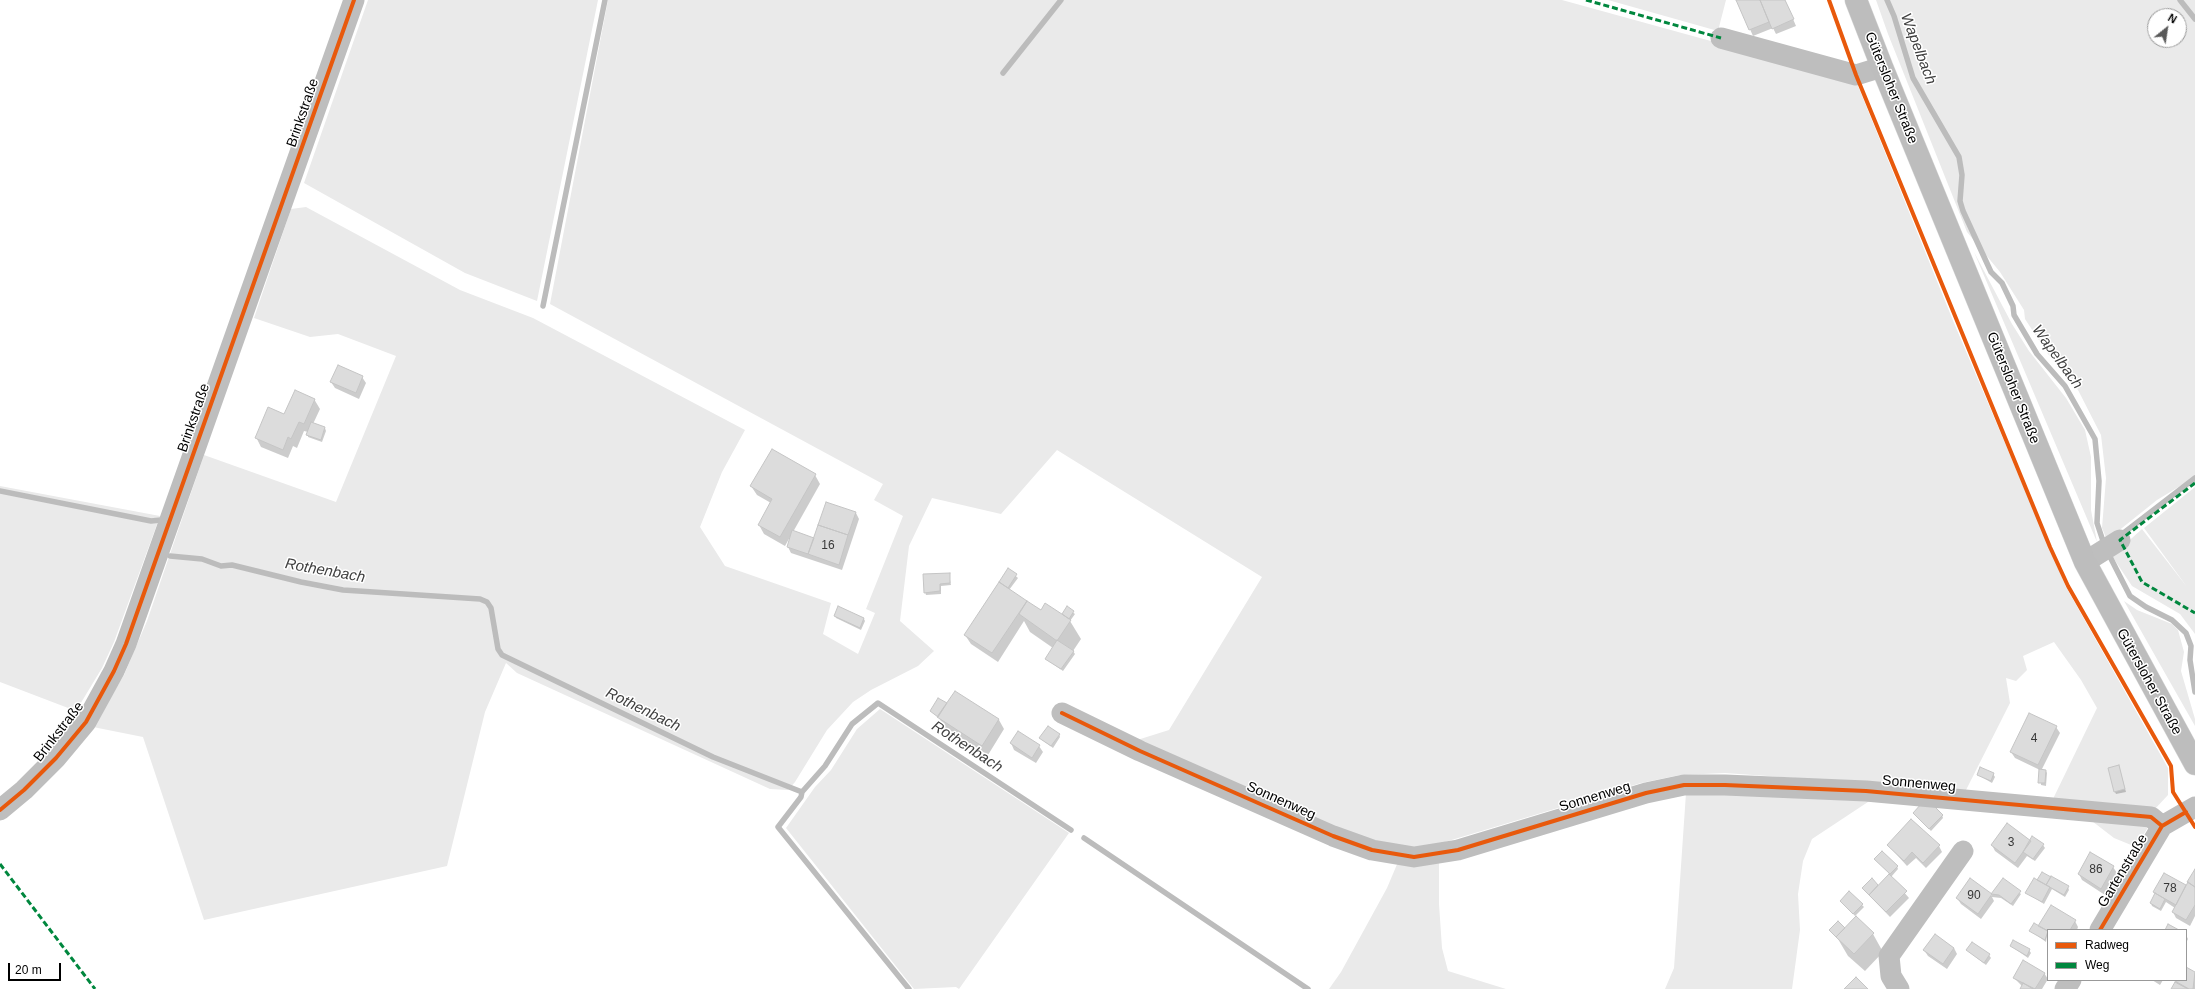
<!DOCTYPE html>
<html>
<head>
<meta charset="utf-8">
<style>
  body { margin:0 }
  #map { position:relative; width:2195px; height:989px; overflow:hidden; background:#fff; font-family:Helvetica,sans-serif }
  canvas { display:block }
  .legend { position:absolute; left:2047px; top:929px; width:140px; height:52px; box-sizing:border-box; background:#fff; border:1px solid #999; margin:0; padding:5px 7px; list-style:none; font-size:12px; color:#000 }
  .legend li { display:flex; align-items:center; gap:8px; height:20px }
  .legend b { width:20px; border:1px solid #999 }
  .north { position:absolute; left:2147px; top:8px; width:40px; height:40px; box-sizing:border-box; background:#fff; border:1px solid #999; border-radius:50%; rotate:30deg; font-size:11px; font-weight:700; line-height:16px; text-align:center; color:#000 }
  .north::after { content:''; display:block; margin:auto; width:14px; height:18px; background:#595959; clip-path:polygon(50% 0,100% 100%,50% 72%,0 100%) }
  .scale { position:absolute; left:8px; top:963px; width:53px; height:18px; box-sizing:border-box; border:2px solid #000; border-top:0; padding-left:5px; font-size:12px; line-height:14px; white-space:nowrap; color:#000; -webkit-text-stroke:3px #fff; paint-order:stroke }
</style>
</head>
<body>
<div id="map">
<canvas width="2195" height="989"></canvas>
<ul class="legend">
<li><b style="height:5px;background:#e8590c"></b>Radweg</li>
<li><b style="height:5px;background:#00873e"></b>Weg</li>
</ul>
<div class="north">N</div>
<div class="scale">20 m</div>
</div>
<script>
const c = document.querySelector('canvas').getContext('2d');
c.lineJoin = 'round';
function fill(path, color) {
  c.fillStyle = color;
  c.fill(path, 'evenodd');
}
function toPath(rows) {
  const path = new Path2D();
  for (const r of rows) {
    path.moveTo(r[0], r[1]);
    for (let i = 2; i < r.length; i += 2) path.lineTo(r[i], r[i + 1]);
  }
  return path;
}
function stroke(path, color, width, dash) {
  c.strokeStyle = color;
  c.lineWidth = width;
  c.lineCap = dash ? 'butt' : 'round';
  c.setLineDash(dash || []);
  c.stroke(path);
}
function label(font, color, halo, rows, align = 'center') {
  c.font = font + ' Helvetica,sans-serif';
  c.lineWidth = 3;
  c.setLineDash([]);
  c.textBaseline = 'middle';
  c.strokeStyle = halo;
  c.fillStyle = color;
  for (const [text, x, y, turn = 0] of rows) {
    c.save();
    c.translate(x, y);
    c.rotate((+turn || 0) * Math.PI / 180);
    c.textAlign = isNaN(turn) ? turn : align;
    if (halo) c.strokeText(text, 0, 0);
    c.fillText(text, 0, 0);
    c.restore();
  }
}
fill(toPath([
  [368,0,598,0,537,301,465,273,304,183],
  [608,0,1562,0,1856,81,1954,323,2066,587,2168,768,2168,795,2154,810,2052,801,2097,708,2081,680,2054,642,2023,656,2027,670,2016,681,2006,678,2010,703,1966,790,1725,773,1680,775,1641,783,1415,851,1372,843,1134,741,1169,730,1262,577,1057,450,1001,514,932,498,909,546,900,621,934,651,918,666,871,690,853,702,827,730,795,782,788,790,770,789,517,673,506,663,485,712,447,866,204,920,143,737,93,727,124,675,147,621,204,455,336,502,396,356,338,334,310,337,254,318,291,209,306,207,460,290,533,318,745,430,722,472,700,527,725,566,831,603,823,634,858,654,875,613,866,609,903,516,874,500,883,484,550,304],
  [1608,0,1726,0,1718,31],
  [1876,0,2195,0,2195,477,2157,500,2107,540,2102,528,2106,478,2101,435,2078,390,2048,354,2025,319,2024,310,2000,272,1967,232,1888,34],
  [2155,16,2179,16,2179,40,2155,40],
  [1974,252,2012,324,2029,351,2066,398,2085,430,2091,457,2091,510,2097,542],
  [0,486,160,516,114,642,102,668,76,711,0,682],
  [2195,487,2195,634,2180,614,2132,586,2112,556,2142,529,2187,587,2144,528],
  [2124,601,2137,610,2172,624,2178,630,2184,652,2181,671,2195,719,2195,726],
  [880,709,1069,833,959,989,956,987,914,989,786,828,815,787,831,770,857,729],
  [1686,793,1874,798,1812,839,1803,861,1798,894,1800,930,1792,989,1665,989,1674,968],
  [2088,818,2150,824,2136,847,2114,838],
  [1439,860,1439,904,1442,948,1448,971,1506,989,1329,989,1341,972,1387,888,1398,862]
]), '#eaeaea');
fill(toPath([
  [1737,0,1785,0,1796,26,1776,34,1773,28,1753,36],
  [362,377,366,383,359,399,335,388,331,382],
  [314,399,320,409,313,424,325,428,326,431,322,442,308,437,308,432,304,431,297,448,293,446,288,458,261,447,256,437,285,416],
  [815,475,820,484,793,532,814,539,856,513,859,519,842,570,791,553,788,547,790,537,785,546,764,534,759,525,771,503,757,495,751,486],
  [1009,570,1018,578,1009,590,1041,612,1062,616,1067,608,1075,614,1070,621,1081,639,1073,651,1075,654,1063,671,1046,659,1053,648,1030,632,1024,621,998,662,971,644,965,635],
  [949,574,951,585,941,586,941,594,926,595,925,592],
  [839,607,864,619,865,621,861,630,836,618,835,615],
  [955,692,999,720,1004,729,988,755,944,727,939,718,931,711,947,705],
  [2056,727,2060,733,2041,771,2046,771,2047,773,2046,786,2041,785,2040,770,2015,758,2011,752],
  [1059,734,1060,737,1053,748,1040,738],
  [1011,743,1039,746,1043,752,1036,763,1014,750],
  [2119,766,2126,792,2116,794,2115,792],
  [1993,774,1995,777,1992,783,1978,775],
  [1914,814,1942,815,1943,818,1931,831],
  [2030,841,2043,845,2045,848,2035,861,2027,856,2018,868,1995,851,1992,845],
  [1888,845,1939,846,1942,852,1926,868,1916,858,1907,866],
  [2090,854,2113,867,2117,873,2105,895,2082,880,2079,874],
  [1875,859,1897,866,1898,869,1891,877,1909,898,1890,917,1863,889,1878,886,1890,874],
  [2195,871,2195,916,2190,926,2176,918,2173,912,2175,908,2166,902,2161,911,2152,906,2151,903,2164,874,2187,887],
  [2003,879,2021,894,2013,906,2001,898,1992,897,1994,901,1981,919,1961,904,1957,898,1970,880,1991,896],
  [2034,879,2068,887,2069,890,2065,897,2052,889,2044,904,2027,893],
  [1841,901,1862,905,1864,907,1855,916],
  [2075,921,2078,927,2077,930,2048,930,2046,942,2031,931,2039,927],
  [1830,930,1873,934,1883,952,1865,971,1848,956,1838,939],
  [1935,935,1954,948,1957,954,1947,969,1928,956,1924,950],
  [2186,935,2188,939,2186,943],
  [2011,946,2029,950,2031,953,2028,958],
  [1967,950,1989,955,1991,958,1986,965],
  [2186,968,2195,973,2195,989,2172,989,2177,980,2186,980],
  [2044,973,2048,979,2042,989,2021,989,2022,986,2014,978],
  [2152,980,2163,980,2160,985]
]), '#0003');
stroke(toPath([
  [1887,0,1894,16,1913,78,1959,157,1962,175,1960,201,1963,211,1991,272,2002,283,2013,306,2014,315,2037,354,2065,386,2095,439,2099,481,2097,523,2105,547,2130,596,2146,607,2172,620,2186,633,2191,646,2190,660,2195,692],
  [2180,0,2195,19],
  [1003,73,1061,0],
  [543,306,605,0],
  [0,491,151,521,161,520],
  [2121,535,2195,478],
  [170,556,202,559,221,566,232,565,301,582,343,590,480,599,487,602,491,608,498,649,502,655,713,757,802,792,825,766,852,724,878,703,1071,830],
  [802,792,801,797,778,827,909,989],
  [1084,838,1308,989]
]), '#bcbcbc', 5.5);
const building = toPath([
  [1736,0,1760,0,1769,22,1749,30,1736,0],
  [1760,0,1785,0,1794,19,1772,29,1760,0],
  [338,365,363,376,356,393,330,382,338,365],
  [295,390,315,399,304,424,299,422,291,439,288,437,283,450,255,438,268,407,284,414,295,390],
  [311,422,325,427,321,440,306,435,311,422],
  [772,449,816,474,780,537,758,525,772,499,750,486,772,449],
  [826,502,856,512,848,535,818,525,826,502],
  [818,525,848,535,839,565,808,554,818,525],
  [792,530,814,538,808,554,787,547,792,530],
  [1008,568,1017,574,1008,588,999,582,1008,568],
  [950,573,950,583,940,584,940,591,924,593,923,574,950,573],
  [999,582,1027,601,992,653,964,635,999,582],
  [1027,601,1041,610,1045,603,1071,620,1057,641,1019,614,1027,601],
  [838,606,864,618,860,628,834,616,838,606],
  [1067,606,1074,611,1069,619,1062,614,1067,606],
  [1057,640,1074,651,1061,669,1045,659,1057,640],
  [955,691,999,719,982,746,937,717,955,691],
  [938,698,947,703,938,717,930,711,938,698],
  [2029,713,2057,726,2038,765,2010,752,2029,713],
  [1048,726,1060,734,1051,746,1039,738,1048,726],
  [1018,731,1040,745,1032,758,1010,743,1018,731],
  [2119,765,2125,789,2114,792,2108,768,2119,765],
  [1980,767,1994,773,1991,781,1977,775,1980,767],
  [2039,769,2046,770,2045,783,2038,783,2039,769],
  [1922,803,1933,805,1943,815,1929,829,1913,813,1922,803],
  [1911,819,1940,845,1923,863,1912,852,1904,861,1887,845,1911,819],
  [2007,823,2031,841,2015,863,1991,845,2007,823],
  [2032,836,2044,844,2033,859,2023,852,2032,836],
  [1882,851,1898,866,1890,874,1874,859,1882,851],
  [2090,852,2114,866,2101,889,2078,874,2090,852],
  [2195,869,2195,887,2187,882,2195,869],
  [2042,872,2051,877,2046,885,2037,880,2042,872],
  [2164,873,2186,885,2176,905,2153,892,2164,873],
  [1889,874,1907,891,1886,912,1869,895,1889,874],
  [2051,876,2069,886,2064,895,2046,885,2051,876],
  [1872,878,1878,885,1869,895,1862,888,1872,878],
  [1970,878,1992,894,1978,914,1956,898,1970,878],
  [2003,878,2021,891,2011,904,1999,895,1991,894,2003,878],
  [2034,878,2050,887,2042,902,2025,893,2034,878],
  [2188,882,2195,887,2195,905,2186,920,2172,912,2188,882],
  [1849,891,1863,904,1853,914,1840,901,1849,891],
  [2155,893,2165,899,2160,909,2150,903,2155,893],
  [2051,905,2076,920,2070,930,2048,931,2038,926,2051,905],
  [1856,916,1874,933,1854,954,1836,937,1856,916],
  [1838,921,1845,928,1836,937,1829,930,1838,921],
  [2034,923,2048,931,2045,940,2029,931,2034,923],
  [2168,924,2179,930,2165,930,2168,924],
  [1935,934,1954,948,1943,964,1923,950,1935,934],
  [2013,940,2030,949,2027,956,2010,946,2013,940],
  [1972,942,1990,954,1984,963,1966,950,1972,942],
  [2023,960,2045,973,2035,989,2013,978,2023,960],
  [2186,967,2195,972,2193,989,2189,989,2175,981,2186,980,2186,967],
  [1856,977,1868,989,1844,989,1856,977],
  [2175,982,2188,989,2171,989,2175,982],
  [2023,983,2033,989,2020,989,2023,983]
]);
fill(building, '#dcdcdc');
stroke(building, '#c5c5c5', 1);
const major = toPath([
  [1856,0,1882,67,2085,562,2195,764]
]);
stroke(major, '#dbdbdb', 23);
stroke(toPath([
  [1721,38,1856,75,1882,67],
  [2085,562,2120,540],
  [1062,713,1140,751,1333,836,1372,850,1414,857,1458,850,1646,793,1684,785,1725,785,1866,791,2151,817,2162,826],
  [0,810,24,790,56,758,86,722,114,671,126,644,354,0],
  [2100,930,2162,826,2195,807],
  [1899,989,1891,976,1889,956,1963,851],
  [2065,989,2071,980]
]), '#bebebe', 21);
stroke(major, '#bdbdbd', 22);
stroke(toPath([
  [1586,0,1721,38],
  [2195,483,2120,540,2142,582,2195,613],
  [0,864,95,989]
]), '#00873e', 3, [6, 3]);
stroke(toPath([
  [1829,0,1856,75,2050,547,2068,586,2171,766,2173,792,2195,827],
  [1062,713,1140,751,1333,836,1372,850,1414,857,1458,850,1646,793,1684,785,1725,785,1866,791,2151,817,2162,826],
  [0,810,24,790,56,758,86,722,114,671,126,644,354,0],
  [2100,930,2162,826,2186,812]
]), '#e8590c', 4);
label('12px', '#373737', null, [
  ["16",828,546],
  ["4",2034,739],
  ["3",2011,843],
  ["86",2096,870],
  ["78",2170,889],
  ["90",1974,896]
]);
label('14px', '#000', '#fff', [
  ["Gütersloher Straße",1891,88,68],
  ["Brinkstraße",303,113,-71],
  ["Gütersloher Straße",2013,388,68],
  ["Brinkstraße",194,418,-71],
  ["Gütersloher Straße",2149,682,61],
  ["Brinkstraße",59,732,-52],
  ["Sonnenweg",1919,784,5],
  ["Sonnenweg",1595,797,-17],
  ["Sonnenweg",1281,801,24],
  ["Gartenstraße",2123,871,-59]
]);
label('italic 15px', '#404040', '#fff', [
  ["Wapelbach",1918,49,69],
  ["Wapelbach",2057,357,54],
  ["Rothenbach",325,571,10],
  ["Rothenbach",643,710,26],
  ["Rothenbach",967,747,33]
]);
</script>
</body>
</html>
